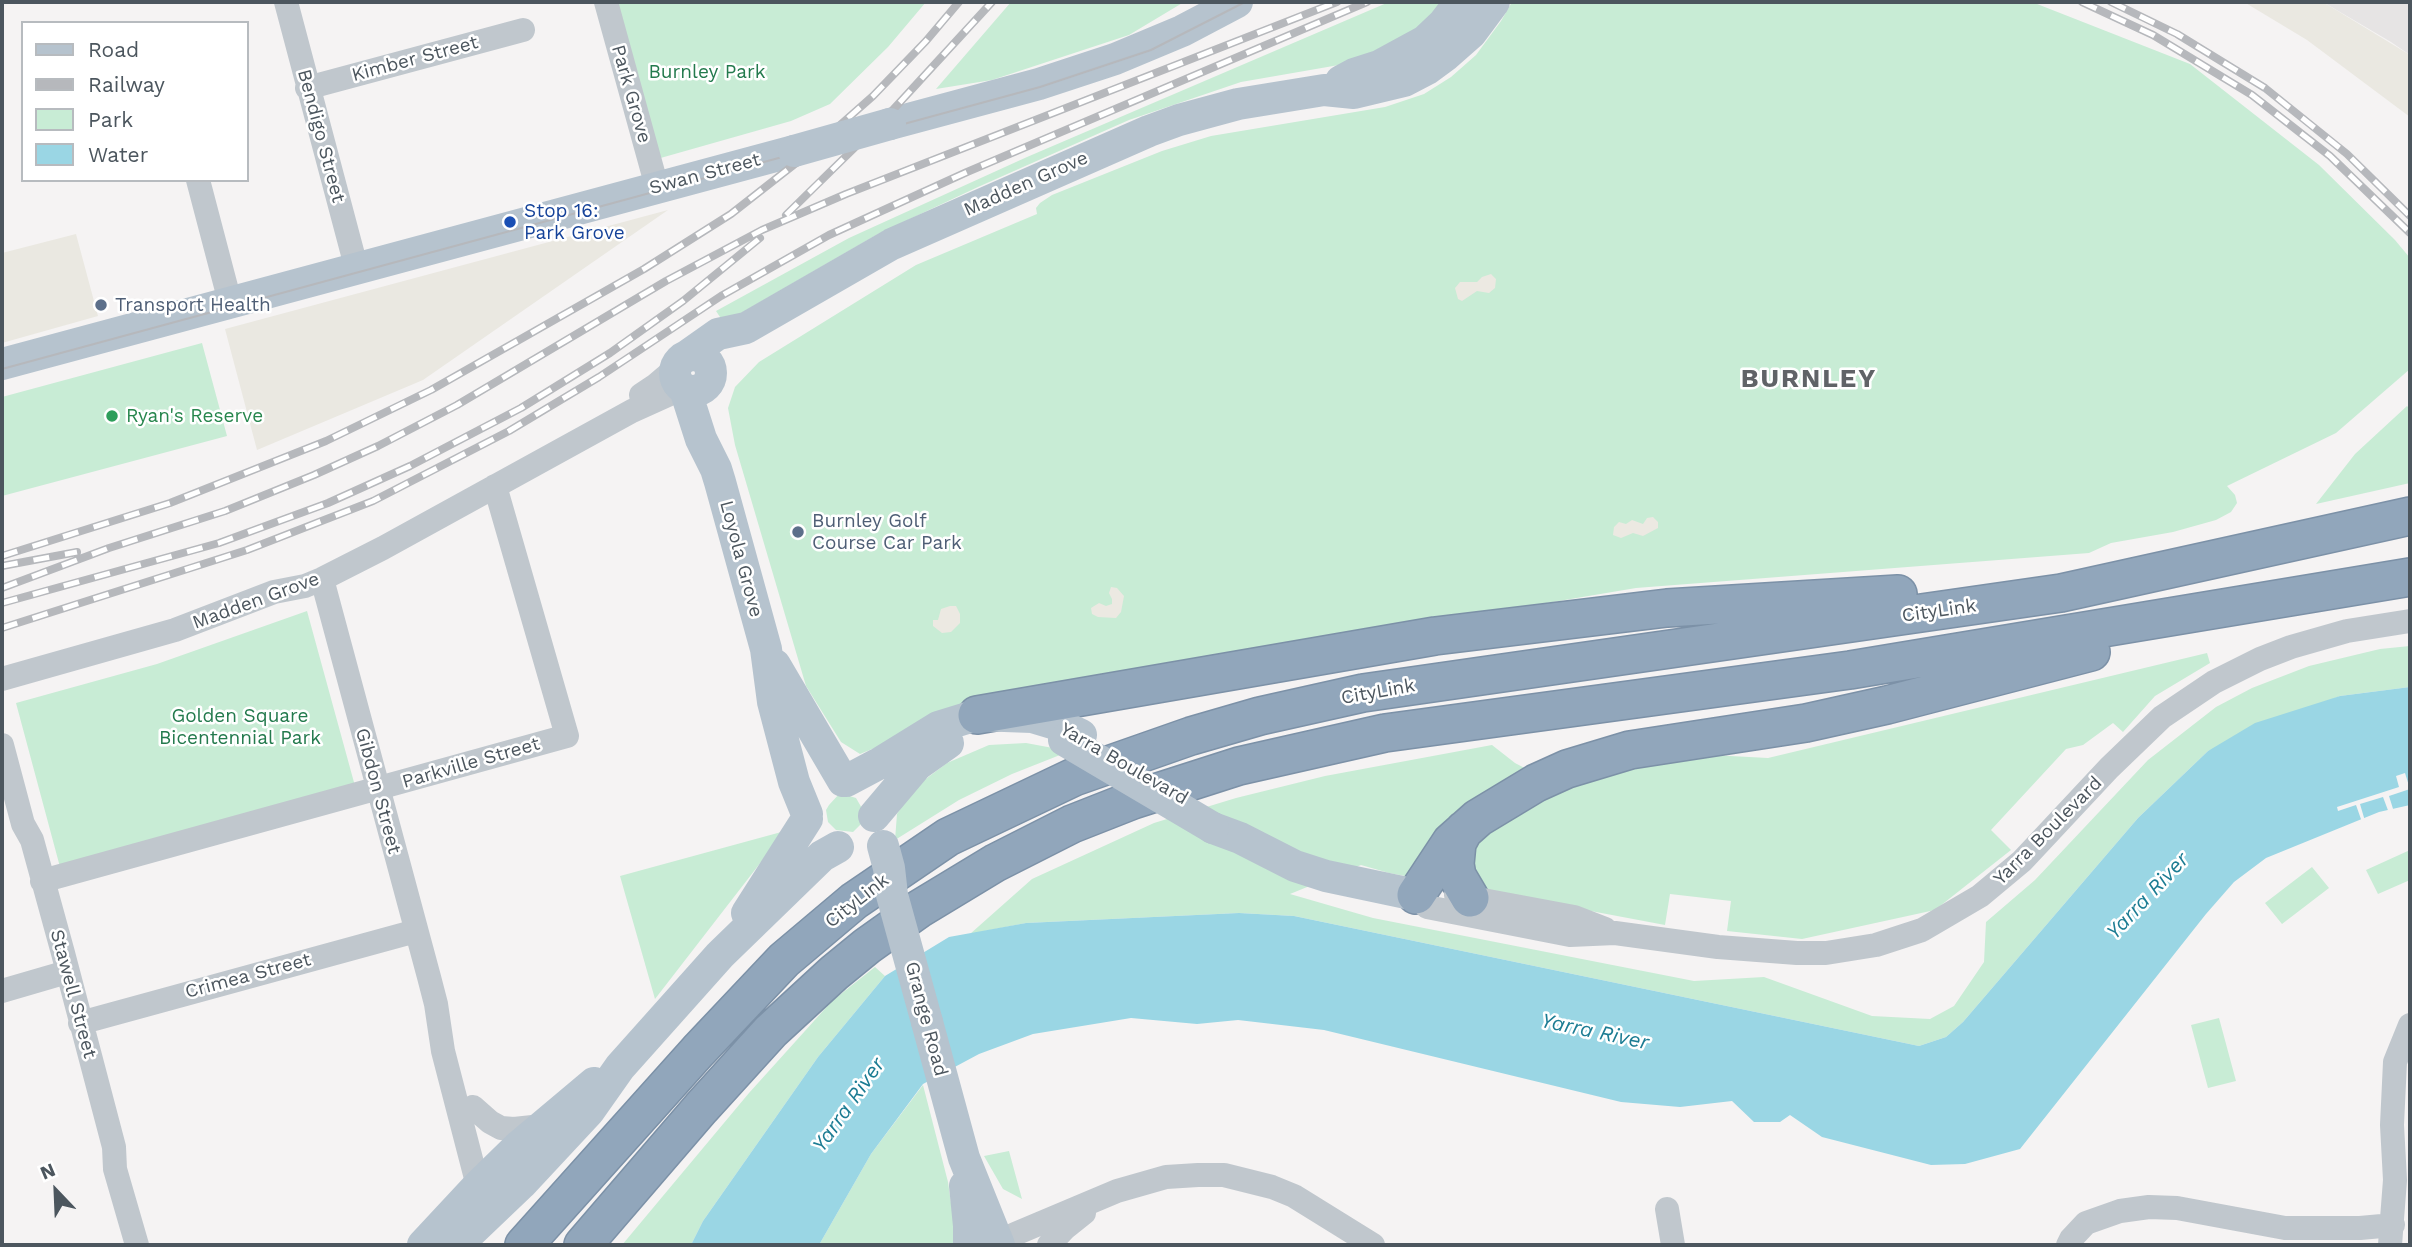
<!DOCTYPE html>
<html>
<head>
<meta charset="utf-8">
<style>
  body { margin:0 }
  #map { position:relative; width:2412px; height:1247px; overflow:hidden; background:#f5f3f3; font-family:"Work Sans",sans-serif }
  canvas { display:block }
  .frame { position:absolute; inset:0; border:4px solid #4c565e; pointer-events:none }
  .legend { position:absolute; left:21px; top:21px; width:228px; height:161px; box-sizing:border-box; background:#fff; border:2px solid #b7bbbf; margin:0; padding:9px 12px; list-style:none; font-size:21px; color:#4c565e }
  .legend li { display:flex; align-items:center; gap:14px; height:35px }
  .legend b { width:35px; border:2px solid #b7bbbf }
  .north { position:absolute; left:21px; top:1156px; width:70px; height:70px; -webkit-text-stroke:5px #fff; paint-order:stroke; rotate:337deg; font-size:19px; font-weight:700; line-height:28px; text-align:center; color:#4c565e }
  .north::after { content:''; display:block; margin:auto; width:24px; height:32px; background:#4c565e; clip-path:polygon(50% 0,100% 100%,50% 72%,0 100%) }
</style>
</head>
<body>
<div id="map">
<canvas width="2412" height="1247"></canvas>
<div class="frame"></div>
<ul class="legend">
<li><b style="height:9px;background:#b6c3ce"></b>Road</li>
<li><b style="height:9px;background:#b6b8bc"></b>Railway</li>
<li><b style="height:19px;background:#c8ecd5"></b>Park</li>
<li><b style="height:19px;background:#9ad6e4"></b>Water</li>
</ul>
<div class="north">N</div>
</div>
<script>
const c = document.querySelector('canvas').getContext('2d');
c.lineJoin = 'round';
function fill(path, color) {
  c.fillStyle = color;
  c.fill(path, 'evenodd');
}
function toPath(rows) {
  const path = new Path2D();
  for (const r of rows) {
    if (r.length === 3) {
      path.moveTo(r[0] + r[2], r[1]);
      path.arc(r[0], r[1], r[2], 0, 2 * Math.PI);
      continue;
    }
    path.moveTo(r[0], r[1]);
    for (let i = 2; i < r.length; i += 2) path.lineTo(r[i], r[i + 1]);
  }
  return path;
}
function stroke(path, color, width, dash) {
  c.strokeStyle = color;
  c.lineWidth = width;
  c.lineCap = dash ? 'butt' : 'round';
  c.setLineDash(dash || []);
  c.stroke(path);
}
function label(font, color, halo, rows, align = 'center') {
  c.font = font + ' "Work Sans",sans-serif';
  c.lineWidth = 5;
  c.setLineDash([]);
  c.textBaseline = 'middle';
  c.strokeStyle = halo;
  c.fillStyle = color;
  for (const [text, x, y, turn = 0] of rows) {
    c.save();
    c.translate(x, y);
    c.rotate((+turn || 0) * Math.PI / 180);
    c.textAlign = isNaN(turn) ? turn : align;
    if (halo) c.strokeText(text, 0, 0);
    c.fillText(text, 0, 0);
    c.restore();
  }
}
fill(toPath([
  [2244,2,2323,2,2410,55,2410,117,2307,40],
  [668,210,423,380,257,450,225,329],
  [76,234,98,316,2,343,2,253]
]), '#eae8e1');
fill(toPath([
  [2323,2,2410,2,2410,55,2391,42]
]), '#e6e4e4');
fill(toPath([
  [617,2,926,2,888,47,830,104,791,121,657,159],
  [1011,2,1184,2,1129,35,992,80,936,89],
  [1389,2,1450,2,1428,29,1362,61,1241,82,1129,120,978,187,878,234,724,323,716,311,849,238,1027,157],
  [1512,2,2032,2,2190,64,2319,165,2395,240,2410,258,2410,369,2336,433,2227,486,2235,495,2237,503,2231,512,2216,520,2173,532,2111,543,2089,553,1636,588,1006,694,860,754,841,742,806,686,735,445,728,408,735,387,759,362,916,265,1037,214,1036,208,1040,203,1052,195,1162,151,1211,136,1385,107,1424,94,1451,77,1476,55,1501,21],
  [202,343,227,436,2,496,2,397],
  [2407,406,2410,409,2410,483,2316,504,2355,454],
  [307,611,355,786,60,867,16,703,157,664],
  [2410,646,2410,687,2340,696,2208,751,2138,818,1963,1022,1946,1037,1919,1046,1294,916,1239,913,1026,923,970,934,1032,879,1154,823,1236,798,1325,776,1492,745,1515,763,1534,773,1674,753,1768,758,2207,653,2210,663,2155,696,2123,732,2113,723,2083,745,2066,749,1991,830,2011,850,1935,910,1802,939,1727,931,1731,901,1670,894,1665,925,1389,873,1361,865,1290,894,1373,918,1694,981,1764,977,1872,1016,1930,1019,1954,1006,1984,962,1986,922,2035,880,2148,760,2216,707,2252,688,2309,666,2380,649],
  [1026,743,1053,748,1060,755,1012,774,959,800,895,840,897,814,908,797,923,781,947,763,989,745],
  [840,793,856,798,863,810,862,823,853,832,836,830,828,822,826,810,829,805],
  [785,831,655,999,620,876],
  [2410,850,2410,880,2378,894,2366,870],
  [2312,867,2329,888,2282,924,2265,903],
  [875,967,885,976,818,1057,703,1221,691,1245,622,1245,749,1093,832,1001],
  [2219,1018,2236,1081,2208,1088,2191,1025],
  [923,1085,948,1182,953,1217,953,1245,819,1245,871,1154],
  [1009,1151,1022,1199,1003,1189,984,1156]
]), '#c8ecd5');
fill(toPath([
  [1491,274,1496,279,1495,288,1489,293,1477,291,1462,301,1458,299,1455,288,1460,282,1477,282,1482,277],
  [1653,517,1658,522,1658,528,1643,536,1633,533,1621,538,1613,535,1614,527,1619,522,1626,524,1632,520,1643,524,1647,518],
  [1111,587,1117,588,1124,596,1121,612,1116,618,1098,617,1092,614,1091,608,1099,603,1106,606,1112,604,1112,599,1109,593],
  [950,606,956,606,960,614,960,623,951,632,942,633,933,626,933,620,938,620,941,609]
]), '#ece9e2');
fill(toPath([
  [2410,687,2410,805,2379,812,2266,858,2234,882,2206,914,2020,1149,1965,1164,1931,1165,1822,1137,1790,1115,1780,1122,1754,1122,1732,1101,1680,1107,1621,1102,1324,1030,1238,1020,1197,1024,1131,1018,1033,1034,979,1054,923,1084,871,1154,819,1245,691,1245,703,1221,818,1057,885,976,949,937,1026,923,1239,913,1294,916,1919,1046,1946,1037,1963,1022,2138,818,2208,751,2255,723,2340,696]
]), '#9ad6e4');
fill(toPath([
  [2405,773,2410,789,2389,796,2394,812,2389,813,2383,797,2360,804,2365,821,2362,822,2356,805,2338,811,2337,807,2399,787,2396,776]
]), '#f5f3f3');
const highway = toPath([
  [977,715,1435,636,1667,608,1898,594],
  [1464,830,1457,843,1455,864,1457,876,1470,898],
  [1416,895,1451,842,1478,818,1536,783,1567,769,1630,750,1806,723,1887,705,2091,652],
  [524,1245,698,1051,784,960,854,901,948,837,1074,777,1191,736,1260,716,1363,693,2061,593,2410,516],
  [583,1245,701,1108,771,1031,834,973,867,946,919,909,995,863,1072,824,1133,800,1239,766,1385,733,1850,670,2410,577]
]);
stroke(highway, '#7c91a7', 40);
stroke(toPath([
  [286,2,357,270],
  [606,2,657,187],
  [307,88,523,30],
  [198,180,230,302],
  [641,395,656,385,676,368],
  [322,579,429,977,436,1004,443,1051,478,1186],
  [2,679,175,630,274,592,305,586,322,579,383,548,632,411,683,388],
  [2,745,23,824,32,840,63,953,114,1147,115,1169,137,1245],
  [42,881,567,736,495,486],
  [1416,895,1427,907,1570,935,1615,933,1718,947,1797,953,1826,953,1876,945,1922,930,1980,896,2022,861,2109,768,2162,717,2214,682,2260,659,2291,647,2347,631,2410,621],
  [1456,895,1574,917,1605,929],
  [2,991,67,972],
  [80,1023,416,931],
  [473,1107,490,1122,501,1128,514,1129,542,1126],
  [1667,1209,1673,1245],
  [1004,1245,1015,1234,1117,1191,1166,1177,1198,1175,1224,1175,1272,1187,1294,1196,1373,1245],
  [1049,1245,1064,1229,1084,1213],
  [2068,1245,2071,1239,2086,1223,2120,1211,2149,1207,2177,1208,2285,1228,2360,1228,2393,1225],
  [2390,1245,2395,1180,2392,1125,2395,1062,2410,1025]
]), '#c0c7cd', 24);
stroke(toPath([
  [1341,81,1354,74,1379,66,1425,41,1444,23,1460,2],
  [890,124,1039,84,1115,59,1182,31,1237,2],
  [693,373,18],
  [684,358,718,334,746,328,892,244,1149,131,1179,120,1238,104,1324,90,1354,93,1404,81,1427,69,1446,55,1471,33,1494,2],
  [2,364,794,151],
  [685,389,701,439,716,469,720,482,766,649,773,702,794,782,807,814],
  [775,665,843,781],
  [846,781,878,764,938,727,977,715,1032,717,1062,726,1081,735],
  [874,816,917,765,948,743],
  [1213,828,1240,838,1295,866,1326,876,1416,895],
  [747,913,807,819],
  [927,1022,964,1158,999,1245],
  [965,1186,969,1226,969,1245],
  [423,1245,478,1186,519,1146,594,1083],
  [457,1245,521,1184,589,1111,620,1067,720,955,822,856,838,847]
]), '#b6c3ce', 32);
stroke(highway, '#91a6bb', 37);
stroke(toPath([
  [2,369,1040,87,1151,50,1245,2]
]), '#b6b8bc', 2);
const rail = toPath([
  [2082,2,2153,35,2252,95,2330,156,2410,233],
  [2111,2,2177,34,2265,88,2347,154,2410,216],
  [786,215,890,113,992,2],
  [2,556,170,503,326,441,431,390,644,269,731,214,805,156,873,96,926,41,959,2],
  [2,566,77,552],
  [2,588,109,548,225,511,314,475,378,446,457,405,666,281,762,230,846,194,1337,2],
  [2,603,219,543,328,503,410,466,521,408,610,353,683,301,760,238],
  [2,628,247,550,373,501,509,431,599,377,721,296,829,235,967,172,1367,2]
]);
stroke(rail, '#b6b8bc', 8);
stroke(rail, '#fff', 5, [16]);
stroke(toPath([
  [794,151,890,124],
  [1064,740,1213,828],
  [883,846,889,868,892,895,927,1022]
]), '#b6c3ce', 32);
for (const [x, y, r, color] of [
  [510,222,7,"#1a4fb4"],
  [101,305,7,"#5c6f8a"],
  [112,416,7,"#2e9e5b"],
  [798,532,7,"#5c6f8a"]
]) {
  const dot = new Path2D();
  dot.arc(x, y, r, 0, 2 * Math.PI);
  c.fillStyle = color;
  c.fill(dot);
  stroke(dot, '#fff', 2.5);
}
label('19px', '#4c565e', '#fff', [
  ["Kimber Street",415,59,-15],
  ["Park Grove",631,94,74],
  ["Bendigo Street",321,136,75],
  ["Swan Street",705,174,-15],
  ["Madden Grove",1026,184,-24],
  ["Loyola Grove",741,559,75],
  ["Madden Grove",256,601,-20],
  ["CityLink",1939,611,-8],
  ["CityLink",1378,692,-10],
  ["Parkville Street",471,763,-16],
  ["Yarra Boulevard",1124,764,30],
  ["Gibdon Street",378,791,75],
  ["Yarra Boulevard",2048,831,-45],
  ["CityLink",857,901,-38],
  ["Crimea Street",248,976,-15],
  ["Stawell Street",73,994,75],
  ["Grange Road",926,1019,75]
]);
label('19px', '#237a4d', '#fff', [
  ["Burnley Park",707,72],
  ["Golden Square",240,716],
  ["Bicentennial Park",240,738]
]);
label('19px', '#164399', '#fff', [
  ["Stop 16:",524,211],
  ["Park Grove",524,233]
], 'left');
label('19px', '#4e5e75', '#fff', [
  ["Transport Health",115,305],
  ["Burnley Golf",812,521],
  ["Course Car Park",812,543]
], 'left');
label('19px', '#27864d', '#fff', [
  ["Ryan's Reserve",126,416]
], 'left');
label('italic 21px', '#1c7c93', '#fff', [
  ["Yarra River",2148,896,-47],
  ["Yarra River",1595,1032,12],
  ["Yarra River",849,1105,-55]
]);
c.letterSpacing = '2px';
label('bold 26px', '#606367', '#fff', [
  ["BURNLEY",1809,379]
]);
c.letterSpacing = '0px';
</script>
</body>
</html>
